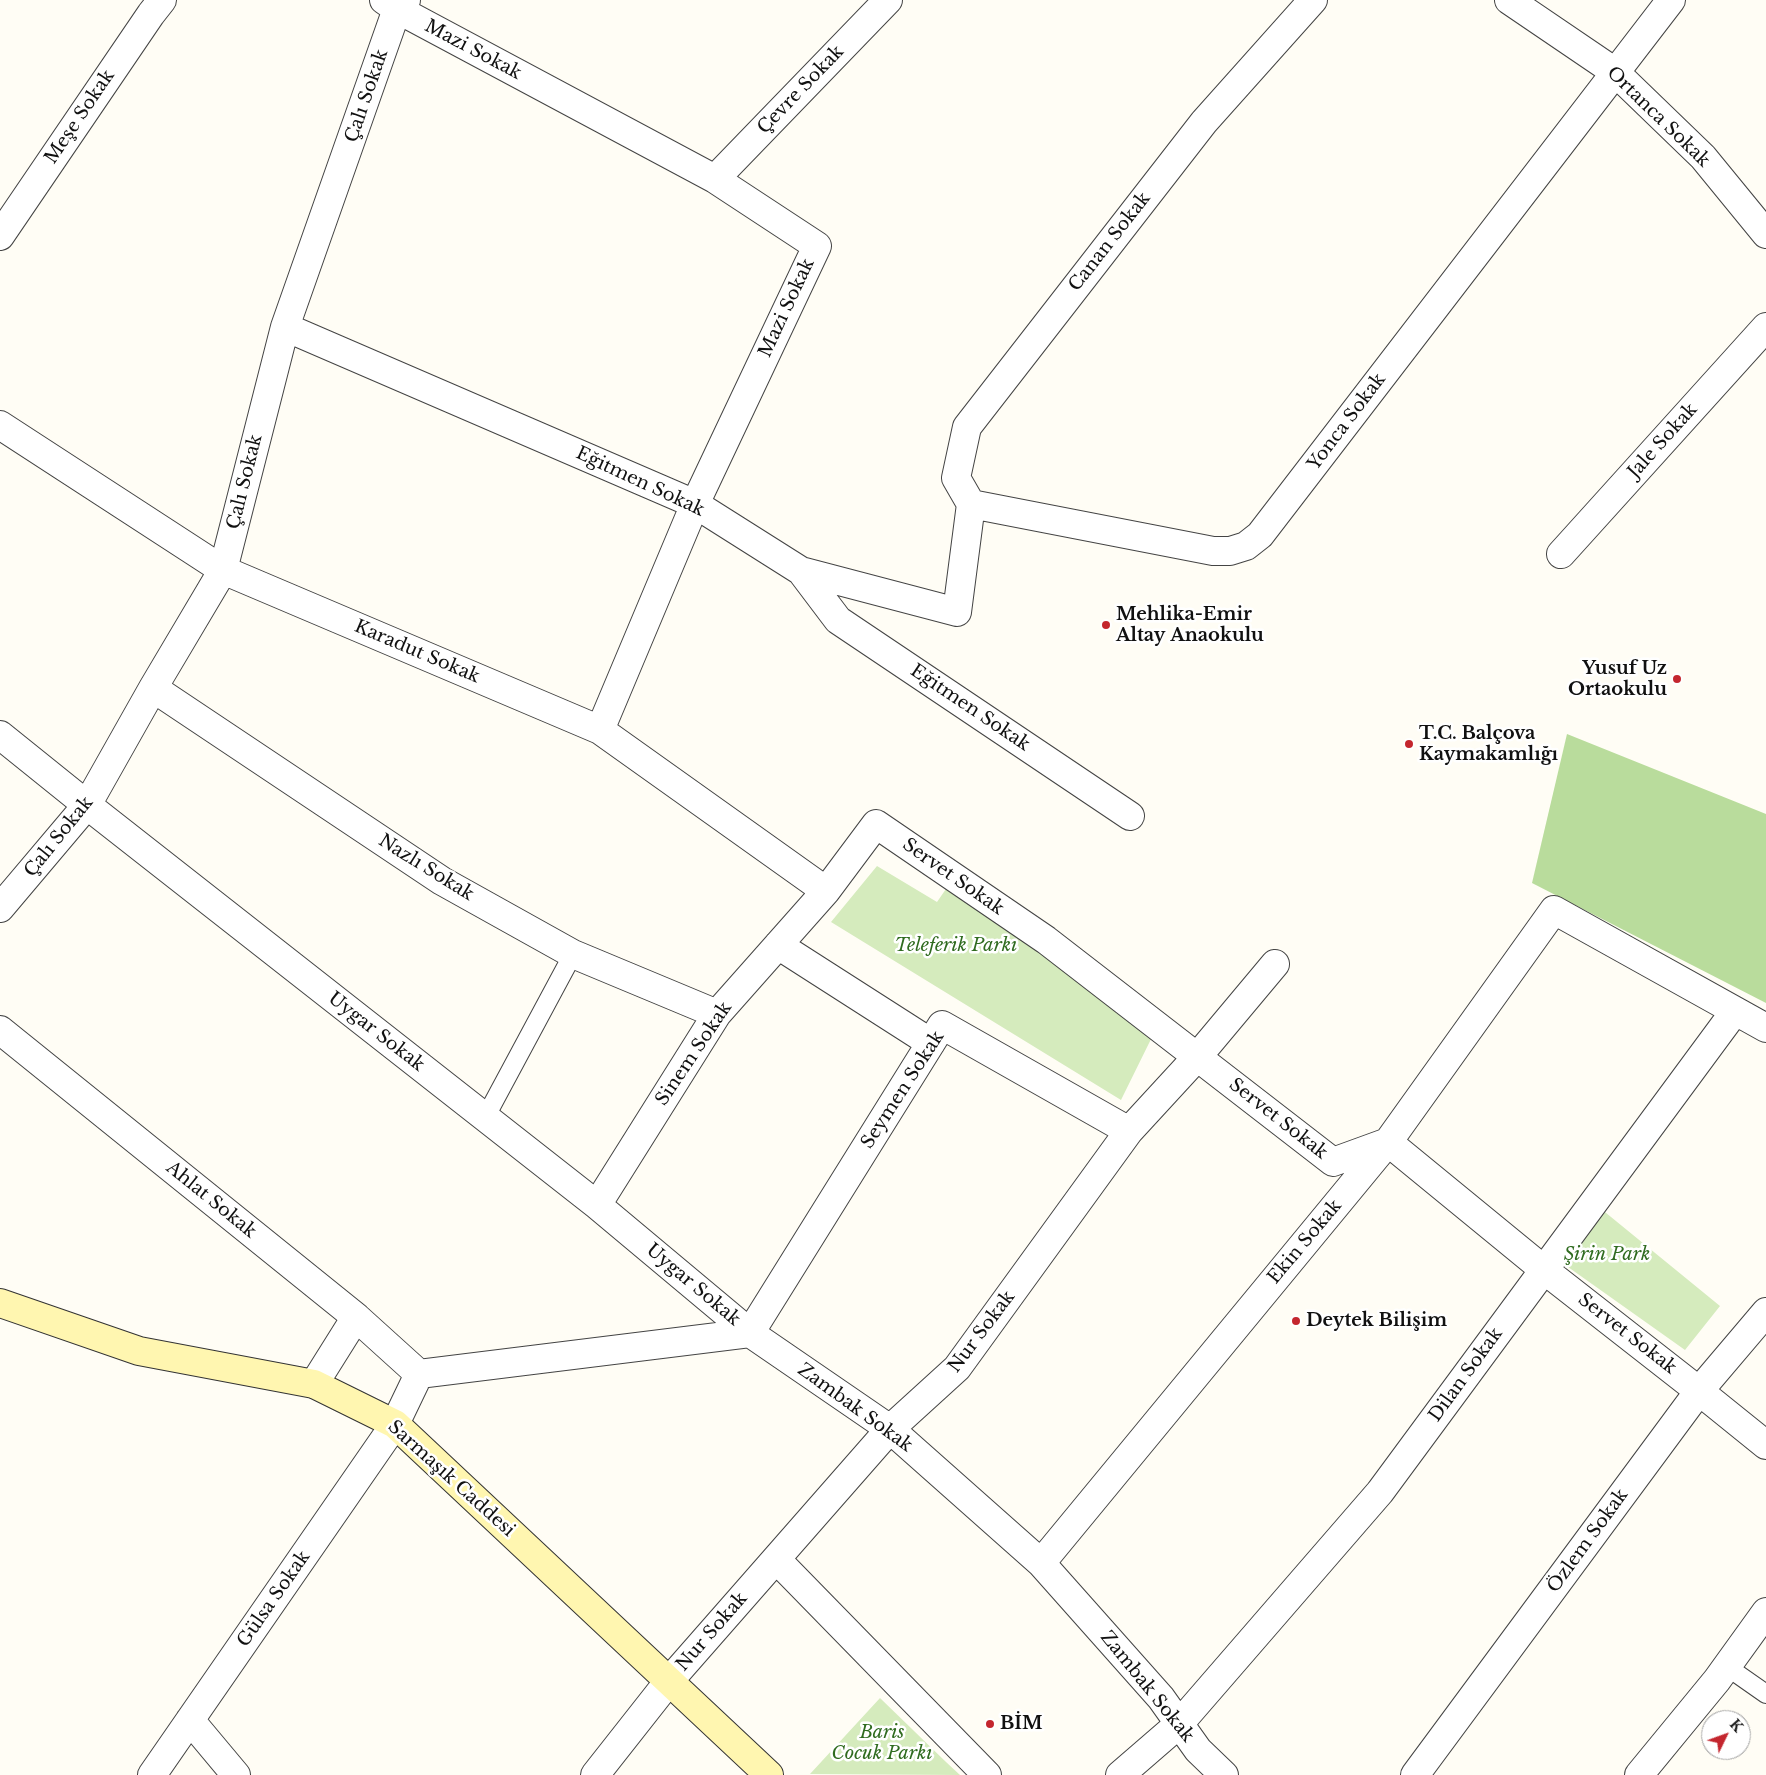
<!DOCTYPE html>
<html>
<head>
<meta charset="utf-8">
<style>
  body { margin:0 }
  #map { position:relative; width:1766px; height:1775px; overflow:hidden; background:#fffdf5; font-family:"Libre Baskerville",serif }
  canvas { display:block }
  .north { position:absolute; left:1701px; top:1710px; width:50px; height:50px; box-sizing:border-box; background:#fff; border:1px solid #a0a0a0; border-radius:50%; rotate:48deg; font-size:14px; font-weight:700; line-height:20px; text-align:center; color:#111 }
  .north::after { content:''; display:block; margin:auto; width:18px; height:22px; background:#c4262e; clip-path:polygon(50% 0,100% 100%,50% 72%,0 100%) }
</style>
</head>
<body>
<div id="map">
<canvas width="1766" height="1775"></canvas>
<div class="north">K</div>
</div>
<script>
const c = document.querySelector('canvas').getContext('2d');
c.lineJoin = 'round';
function fill(path, color) {
  c.fillStyle = color;
  c.fill(path, 'evenodd');
}
function toPath(rows) {
  const path = new Path2D();
  for (const r of rows) {
    path.moveTo(r[0], r[1]);
    for (let i = 2; i < r.length; i += 2) path.lineTo(r[i], r[i + 1]);
  }
  return path;
}
function stroke(path, color, width, dash) {
  c.strokeStyle = color;
  c.lineWidth = width;
  c.lineCap = dash ? 'butt' : 'round';
  c.setLineDash(dash || []);
  c.stroke(path);
}
function label(font, color, halo, rows, align = 'center') {
  c.font = font + ' "Libre Baskerville",serif';
  c.lineWidth = 5;
  c.setLineDash([]);
  c.textBaseline = 'middle';
  c.strokeStyle = halo;
  c.fillStyle = color;
  for (const [text, x, y, turn = 0] of rows) {
    c.save();
    c.translate(x, y);
    c.rotate((+turn || 0) * Math.PI / 180);
    c.textAlign = isNaN(turn) ? turn : align;
    if (halo) c.strokeText(text, 0, 0);
    c.fillText(text, 0, 0);
    c.restore();
  }
}
fill(toPath([
  [877,866,937,902,948,886,1154,1033,1121,1100,831,922],
  [1600,1208,1720,1306,1685,1350,1561,1262],
  [880,1698,946,1762,960,1775,810,1774]
]), '#d5ebbd');
fill(toPath([
  [1567,734,1766,814,1766,1003,1532,883]
]), '#b9dc9c');
const service = toPath([
  [485,1118,573,954],
  [1726,1666,1766,1694]
]);
const minor = toPath([
  [384,0,397,9,715,179,817,246,695,504,600,730],
  [1509,0,1615,72,1703,157,1766,234],
  [715,179,888,0],
  [0,236,151,14,162,0],
  [285,327,695,504,801,571,838,620,1130,816],
  [0,425,223,570,600,730,826,891],
  [971,504,1213,551,1230,551,1246,546,1260,535,1671,0],
  [971,504,956,478,967,427,1204,122,1313,0],
  [1561,554,1766,327],
  [801,571,957,612,971,504],
  [153,688,442,881,573,954,717,1014],
  [0,735,87,805,597,1205,750,1333,942,1025,1129,1131],
  [0,908,87,805,153,688,223,570,285,327,397,9,406,0],
  [778,945,931,1043],
  [0,1030,356,1317,419,1374],
  [597,1205,717,1014,826,891,876,824,1046,940,1333,1162,1388,1142,1543,1269,1699,1391,1766,1445],
  [419,1374,750,1333,890,1429,1041,1563,1161,1698,1198,1750,1224,1775],
  [314,1384,356,1317],
  [776,1559,987,1775],
  [1041,1563,1388,1142,1554,910,1766,1028],
  [190,1720,236,1775],
  [152,1775,395,1424,419,1374],
  [595,1775,669,1681,890,1429,957,1368,1129,1131,1198,1056,1275,964],
  [1120,1775,1179,1724,1380,1492,1735,1011],
  [1415,1775,1699,1391,1766,1312],
  [1639,1775,1717,1680,1766,1612]
]);
const secondary = toPath([
  [0,1303,139,1351,314,1384,395,1424,769,1775]
]);
stroke(service, '#444', 20);
stroke(minor, '#444', 30);
stroke(secondary, '#333', 30);
stroke(service, '#fff', 18);
stroke(minor, '#fff', 28);
stroke(secondary, '#fff6b0', 28);
for (const [x, y, r, color] of [
  [1106,625,5,"#c4262e"],
  [1677,679,5,"#c4262e"],
  [1409,744,5,"#c4262e"],
  [1296,1321,5,"#c4262e"],
  [990,1724,5,"#c4262e"]
]) {
  const dot = new Path2D();
  dot.arc(x, y, r, 0, 2 * Math.PI);
  c.fillStyle = color;
  c.fill(dot);
  stroke(dot, '#fff', 2);
}
label('18px', '#111', '#fff', [
  ["Mazi Sokak",473,50,28],
  ["Çevre Sokak",801,90,-46],
  ["Çalı Sokak",367,96,-71],
  ["Meşe Sokak",80,117,-56],
  ["Ortanca Sokak",1658,117,44],
  ["Canan Sokak",1110,242,-52],
  ["Mazi Sokak",787,308,-65],
  ["Yonca Sokak",1347,422,-53],
  ["Jale Sokak",1663,441,-48],
  ["Çalı Sokak",245,482,-76],
  ["Eğitmen Sokak",640,482,25],
  ["Karadut Sokak",417,652,23],
  ["Eğitmen Sokak",970,708,34],
  ["Çalı Sokak",59,837,-51],
  ["Nazlı Sokak",426,868,32],
  ["Servet Sokak",953,877,35],
  ["Uygar Sokak",376,1032,38],
  ["Sinem Sokak",694,1054,-56],
  ["Seymen Sokak",903,1090,-57],
  ["Servet Sokak",1278,1119,38],
  ["Ahlat Sokak",211,1200,39],
  ["Ekin Sokak",1305,1242,-50],
  ["Uygar Sokak",693,1285,40],
  ["Nur Sokak",982,1332,-53],
  ["Servet Sokak",1627,1334,38],
  ["Dilan Sokak",1466,1375,-54],
  ["Zambak Sokak",855,1408,36],
  ["Sarmaşık Caddesi",451,1479,42],
  ["Özlem Sokak",1588,1541,-54],
  ["Gülsa Sokak",274,1599,-55],
  ["Nur Sokak",712,1632,-49],
  ["Zambak Sokak",1147,1687,51]
]);
label('bold 18px', '#111', '#fff', [
  ["Mehlika-Emir",1116,615],
  ["Altay Anaokulu",1116,636],
  ["Yusuf Uz",1667,669,"right"],
  ["Ortaokulu",1667,690,"right"],
  ["T.C. Balçova",1419,734],
  ["Kaymakamlığı",1419,755],
  ["Deytek Bilişim",1306,1321],
  ["BİM",1000,1724]
], 'left');
label('italic 18px', '#2f6b1f', '#fff', [
  ["Teleferik Parkı",956,946],
  ["Şirin Park",1607,1255],
  ["Baris",882,1733],
  ["Cocuk Parkı",882,1754]
]);
</script>
</body>
</html>
